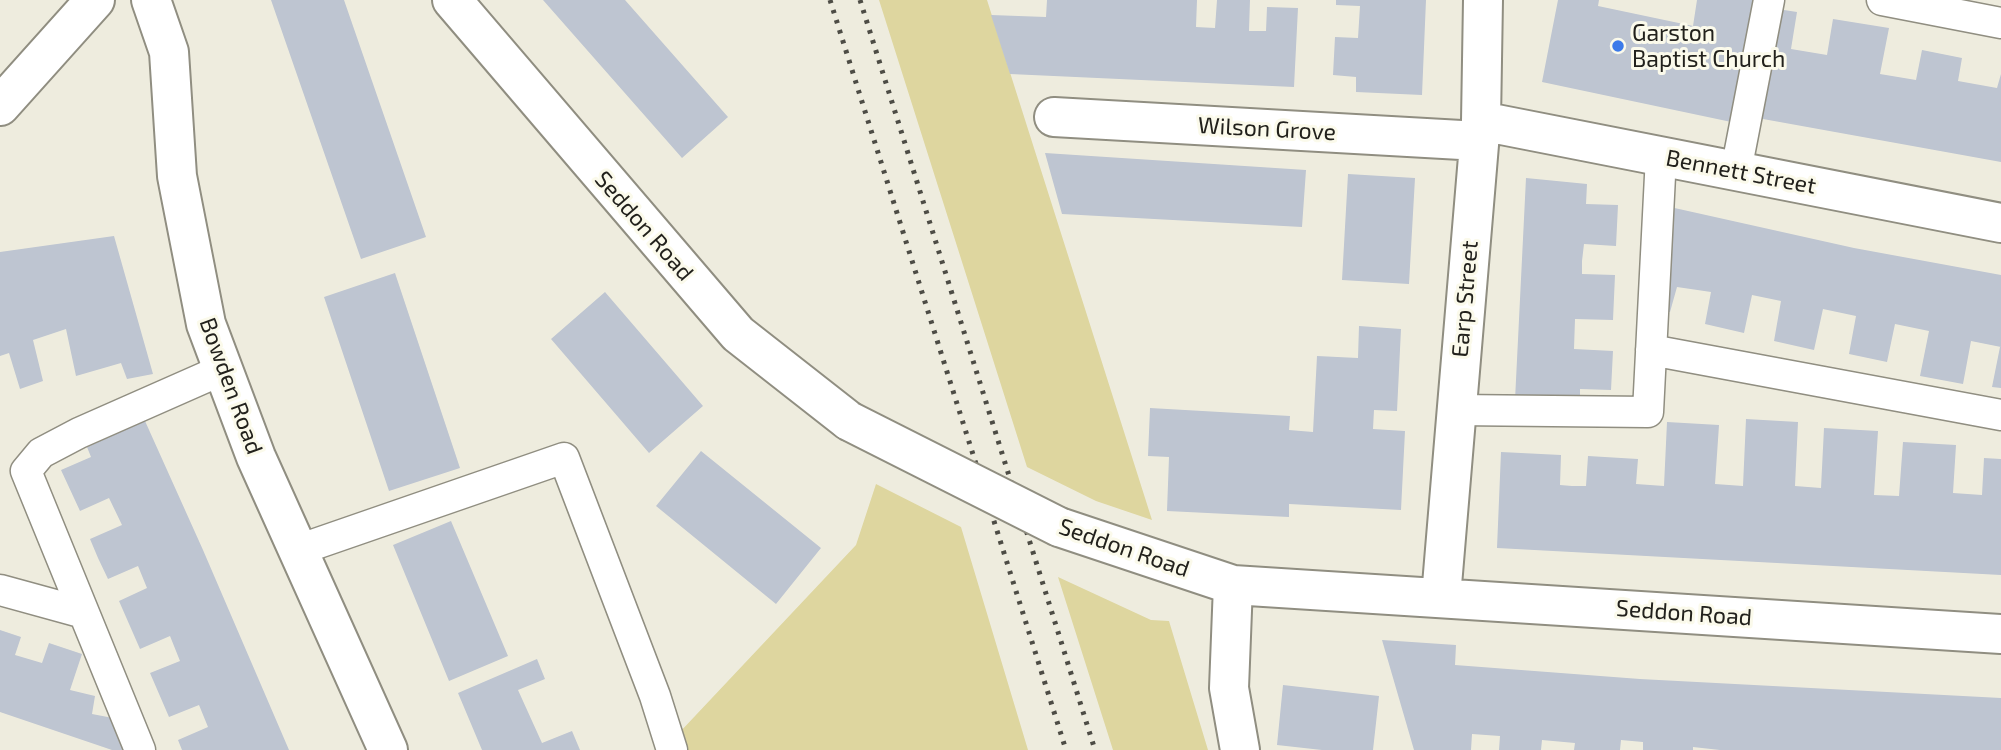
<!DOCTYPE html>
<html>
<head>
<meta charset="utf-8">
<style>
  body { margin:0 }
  canvas { display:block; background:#eeecde }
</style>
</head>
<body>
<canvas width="2001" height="750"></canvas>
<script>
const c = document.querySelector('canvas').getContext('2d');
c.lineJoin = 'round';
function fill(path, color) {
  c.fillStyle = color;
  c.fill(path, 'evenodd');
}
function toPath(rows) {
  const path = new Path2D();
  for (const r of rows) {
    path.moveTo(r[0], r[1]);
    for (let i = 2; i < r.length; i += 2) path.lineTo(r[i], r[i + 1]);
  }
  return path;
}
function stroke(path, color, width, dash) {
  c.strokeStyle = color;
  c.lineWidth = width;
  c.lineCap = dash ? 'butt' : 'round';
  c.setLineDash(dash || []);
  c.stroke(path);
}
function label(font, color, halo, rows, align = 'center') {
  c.font = font + ' "Exo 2",sans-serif';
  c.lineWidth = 6;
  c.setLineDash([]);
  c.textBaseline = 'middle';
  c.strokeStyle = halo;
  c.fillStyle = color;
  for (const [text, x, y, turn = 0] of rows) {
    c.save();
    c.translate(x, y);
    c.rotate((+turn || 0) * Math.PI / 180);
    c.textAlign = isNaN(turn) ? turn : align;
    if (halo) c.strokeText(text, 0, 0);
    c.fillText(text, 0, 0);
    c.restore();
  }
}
fill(toPath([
  [879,0,987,0,1152,520,1096,501,1027,467],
  [876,484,961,527,1028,750,685,750,679,733,856,545],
  [1058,577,1151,620,1169,621,1208,750,1113,750]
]), '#ded69f');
fill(toPath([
  [271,0,344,0,426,237,361,259],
  [543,0,625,0,728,117,682,158],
  [1047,0,1197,0,1196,27,1215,28,1217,0,1250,0,1249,31,1266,31,1267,7,1298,8,1294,87,1010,74,991,15,1046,17],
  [1336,0,1426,0,1422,95,1356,92,1356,77,1333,75,1335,37,1358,38,1360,6,1336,5],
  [1558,0,1599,0,1598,6,1693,26,1697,0,1761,0,1736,123,1542,82],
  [1771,8,1797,12,1791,49,1827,55,1833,19,1889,28,1880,74,1916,80,1922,50,1962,58,1958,81,1997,88,2001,74,2001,162,1752,117],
  [1045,153,1306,170,1302,227,1062,214],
  [1348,174,1415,178,1409,284,1342,280],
  [1526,178,1587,184,1586,204,1618,205,1616,246,1584,244,1582,261,1582,274,1615,275,1613,320,1575,319,1574,349,1613,351,1611,390,1580,389,1580,403,1515,400],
  [1670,207,1854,248,2001,275,2001,347,1971,341,1963,384,1920,376,1929,331,1895,324,1887,362,1849,354,1856,316,1823,309,1814,350,1774,341,1781,301,1752,295,1744,333,1705,324,1711,292,1677,287,1670,312,1655,310],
  [114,236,153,374,127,379,121,363,76,376,66,329,33,340,43,381,20,389,9,353,0,356,0,252],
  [395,273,460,468,389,491,324,297],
  [605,292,703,406,649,453,551,339],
  [1359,326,1401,329,1397,411,1374,410,1373,429,1405,431,1401,510,1289,504,1289,517,1167,511,1169,457,1148,456,1150,408,1290,416,1289,430,1313,432,1317,356,1358,358],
  [2000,347,2001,347,2001,388,1992,387],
  [1746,419,1798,422,1795,486,1821,488,1824,428,1878,431,1874,495,1899,496,1903,442,1956,445,1953,493,1982,495,1984,458,2001,459,2001,575,1497,548,1501,452,1561,455,1560,485,1572,486,1586,486,1588,456,1638,459,1636,484,1664,486,1667,422,1719,425,1715,484,1743,486],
  [145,421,203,550,289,750,182,750,178,740,208,727,199,705,169,717,150,673,180,661,170,636,140,649,119,601,147,588,138,566,108,579,98,558,90,539,122,525,109,498,80,511,61,470,91,457,87,447],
  [701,451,821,548,776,604,656,506],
  [451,521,508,656,449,681,393,545],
  [0,630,21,637,15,655,42,663,49,643,82,654,70,690,95,696,92,714,118,719,129,750,112,750,0,712],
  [1382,640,1456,645,1455,665,1640,679,2001,698,2001,750,1720,750,1693,747,1693,750,1643,750,1643,742,1621,740,1620,750,1574,750,1575,743,1542,740,1541,750,1499,750,1500,736,1472,734,1471,750,1414,750],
  [537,659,545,679,518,690,542,743,572,731,580,750,482,750,458,693],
  [1283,685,1379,696,1373,750,1322,750,1277,745]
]), '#bec5d1');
const lane = toPath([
  [1882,0,2001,23],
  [1736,171,1769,0],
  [1651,350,2001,415],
  [1456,410,1648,412,1661,156],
  [298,550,564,458,655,696,672,750],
  [0,590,84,613],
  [140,750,26,471,41,453,79,433,224,369]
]);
const street = toPath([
  [151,0,169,52,177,176,206,324,256,457,388,750],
  [452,0,738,334,849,421],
  [0,106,95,0],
  [1054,117,1479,141],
  [1481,121,2001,223],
  [1059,527,1233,585,2001,634],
  [1233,585,1229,688,1240,750],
  [1441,597,1481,121,1483,0]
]);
stroke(lane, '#908e81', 33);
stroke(street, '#908e81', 42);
stroke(lane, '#fff', 30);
stroke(street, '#fff', 38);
stroke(toPath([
  [830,0,1066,750],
  [860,0,1095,750]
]), '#4d4c45', 5, [3.5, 7]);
const streetBridge = toPath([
  [849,421,1059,527]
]);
stroke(streetBridge, '#908e81', 42, []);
stroke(streetBridge, '#fff', 38);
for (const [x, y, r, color] of [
  [1618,46,7,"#3c7ae9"]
]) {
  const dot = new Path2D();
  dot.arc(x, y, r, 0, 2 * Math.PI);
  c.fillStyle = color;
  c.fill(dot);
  stroke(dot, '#fbfaeb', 2.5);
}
label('23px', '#22211c', '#fbfaeb', [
  ["Garston",1632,33],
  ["Baptist Church",1632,59]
], 'left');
label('23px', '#22211c', '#fbfaeb', [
  ["Wilson Grove",1267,129,3],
  ["Bennett Street",1741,172,11],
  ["Seddon Road",644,226,49],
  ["Earp Street",1465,299,-85],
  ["Bowden Road",231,386,70],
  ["Seddon Road",1124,548,19],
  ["Seddon Road",1684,613,4]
]);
</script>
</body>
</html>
